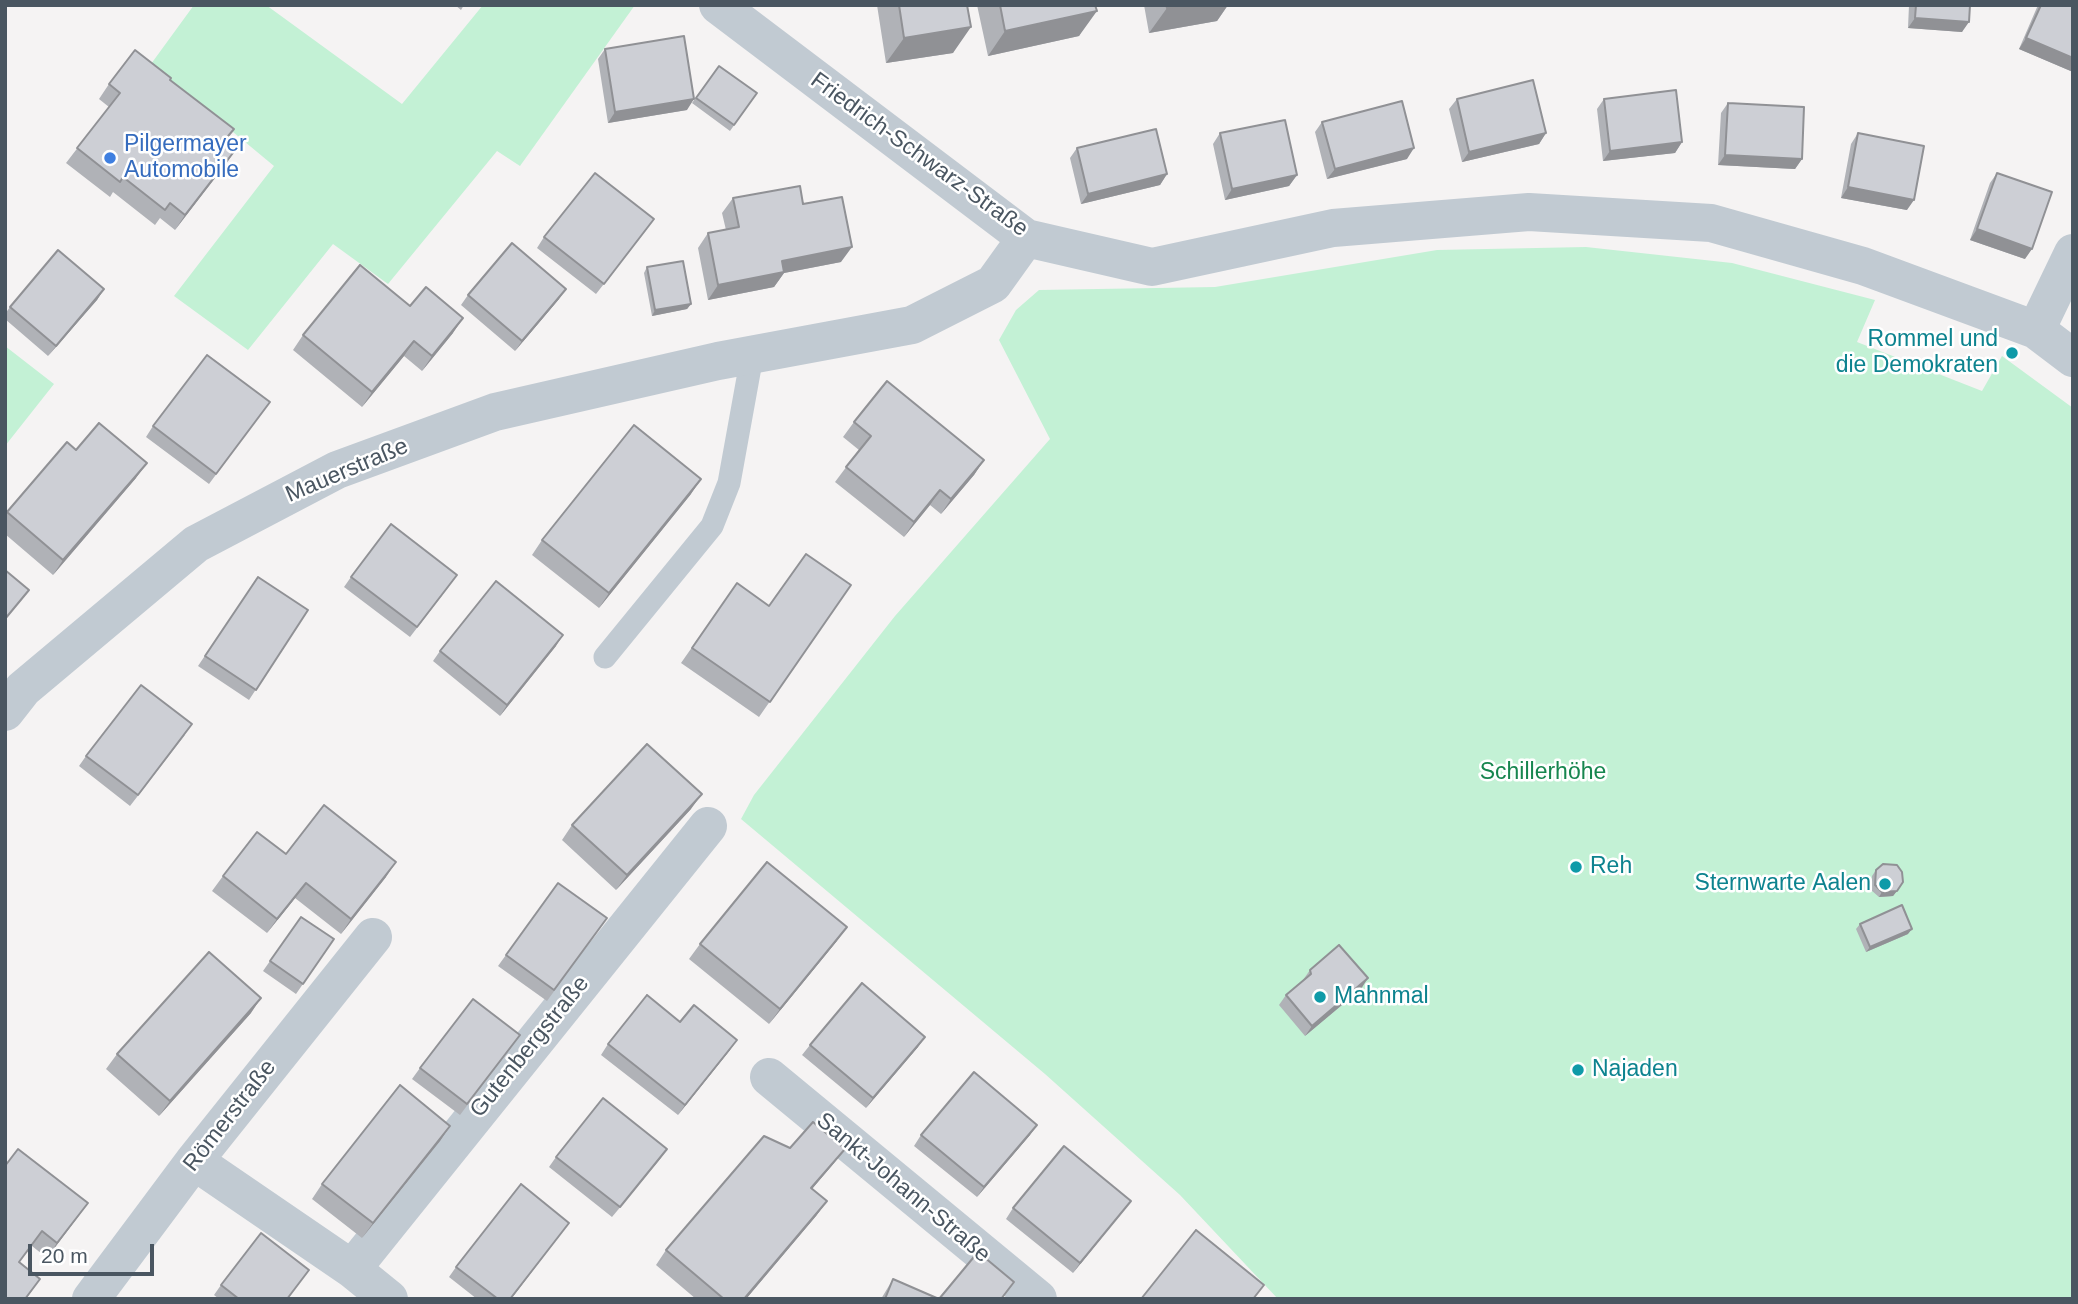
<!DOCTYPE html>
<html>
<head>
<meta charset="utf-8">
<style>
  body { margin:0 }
  #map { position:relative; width:2078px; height:1304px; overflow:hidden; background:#f5f3f3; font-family:Arial,sans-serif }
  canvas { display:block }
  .frame { position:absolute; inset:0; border:7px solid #4a5661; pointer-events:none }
  .scale { position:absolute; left:28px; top:1244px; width:126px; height:32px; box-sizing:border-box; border:4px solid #4a5661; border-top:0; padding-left:9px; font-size:21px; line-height:24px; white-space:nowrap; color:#4a5661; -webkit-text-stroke:5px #fff; paint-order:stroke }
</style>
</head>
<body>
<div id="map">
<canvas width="2078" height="1304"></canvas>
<div class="frame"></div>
<div class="scale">20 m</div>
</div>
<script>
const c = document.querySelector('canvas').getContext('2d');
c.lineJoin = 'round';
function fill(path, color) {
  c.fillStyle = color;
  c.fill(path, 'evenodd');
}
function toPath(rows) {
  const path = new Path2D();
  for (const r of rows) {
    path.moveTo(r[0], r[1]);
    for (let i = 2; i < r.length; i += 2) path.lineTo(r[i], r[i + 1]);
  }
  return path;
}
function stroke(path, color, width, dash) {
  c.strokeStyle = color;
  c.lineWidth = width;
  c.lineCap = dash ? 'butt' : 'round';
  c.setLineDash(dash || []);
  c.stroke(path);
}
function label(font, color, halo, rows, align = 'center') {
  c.font = font + ' Arial,sans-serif';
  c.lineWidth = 5;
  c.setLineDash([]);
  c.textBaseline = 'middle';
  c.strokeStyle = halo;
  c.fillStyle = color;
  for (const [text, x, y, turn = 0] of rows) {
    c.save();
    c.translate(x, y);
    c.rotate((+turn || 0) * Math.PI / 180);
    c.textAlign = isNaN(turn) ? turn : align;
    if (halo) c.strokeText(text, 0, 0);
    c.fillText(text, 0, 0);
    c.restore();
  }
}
fill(toPath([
  [194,5,266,5,402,104,483,5,635,5,520,166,497,151,388,284,333,244,248,350,174,296,274,166,151,64],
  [1586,247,1732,263,1875,300,1857,342,1982,391,2002,356,2073,408,2073,1299,1278,1299,1180,1195,1045,1074,741,819,754,795,895,616,1050,439,999,340,1016,310,1039,290,1215,287,1437,250],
  [5,346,54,384,5,446]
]), '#c3f1d5');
stroke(toPath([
  [605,657,712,526,729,483,752,356]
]), '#c1cad2', 23);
stroke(toPath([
  [718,5,1026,238,1152,267,1333,228,1529,212,1711,223,1863,266,2036,330,2073,358],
  [2036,330,2073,253],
  [5,712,23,689,196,544,337,470,495,412,718,361,912,325,993,284,1026,238],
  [769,1077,1038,1299],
  [194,1161,352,1269,389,1299],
  [352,1269,708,826],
  [91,1299,194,1161,373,937]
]), '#c1cad2', 38);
fill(toPath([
  [455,5,464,5,461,10],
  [877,5,967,5,953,53,886,63],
  [977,5,1095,5,1079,36,988,56],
  [1144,5,1228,5,1217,21,1149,33],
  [1909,5,1970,5,1962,32,1908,28],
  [2038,5,2073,5,2073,72,2019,49],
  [605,49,687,110,608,123,598,59],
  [719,66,757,93,730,131,692,103],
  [170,80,225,141,236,149,175,230,160,218,155,225,113,192,110,197,66,163,109,107,99,99,109,84],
  [1457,99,1546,133,1539,144,1462,162,1449,109],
  [1604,99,1682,142,1675,153,1603,161,1597,109],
  [1728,103,1802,159,1795,169,1718,165,1721,113],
  [1322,122,1407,159,1327,179,1315,132],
  [1220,133,1297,175,1289,186,1225,200,1213,144],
  [1858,133,1907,210,1841,198,1851,144],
  [1077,148,1167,174,1160,185,1081,204,1070,158],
  [1997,173,2025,259,1970,240,1990,183],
  [733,198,803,204,841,262,784,273,774,287,708,300,698,248,708,233,726,230,722,213],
  [647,229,596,294,537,248,544,237],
  [647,267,691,304,687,309,652,316,644,273],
  [104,289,97,300,48,356,5,319,5,314,10,307],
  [468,295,559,299,515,351,461,305],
  [410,306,453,333,422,371,404,356,362,407,293,350,303,335],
  [270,402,209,484,146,437,153,426],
  [854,422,984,460,974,475,941,514,930,505,904,537,835,482,859,450,843,437],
  [67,442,76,450,136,478,53,575,5,534,5,515],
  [691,494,599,608,532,555,542,540],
  [258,577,308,610,249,700,198,666],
  [351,577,450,585,410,637,344,587],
  [737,583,769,606,851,585,759,717,681,663],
  [556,646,500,716,433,661,440,651],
  [185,735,130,806,79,766,86,756],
  [691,809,616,890,562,840,572,825],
  [286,854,386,877,341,934,295,898,267,933,212,891,223,876],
  [1876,870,1903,882,1893,896,1879,897,1871,890,1872,876],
  [558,883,607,918,547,1001,498,966],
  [301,917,334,939,296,994,263,971],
  [1860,924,1908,934,1866,952,1856,929],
  [847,927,836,942,769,1024,689,959,700,944],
  [1310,970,1361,989,1305,1036,1279,1005,1286,995,1303,980],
  [251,1013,159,1116,106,1069,117,1054],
  [680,1022,730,1050,678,1115,601,1055,608,1044],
  [520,1035,460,1115,412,1079,420,1068],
  [810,1045,918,1047,866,1108,802,1055],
  [450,1126,440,1141,362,1238,312,1199,322,1184],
  [921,1135,1030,1135,977,1197,914,1146],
  [790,1148,834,1163,812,1189,827,1201,816,1216,746,1299,696,1299,656,1265,666,1250],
  [667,1149,612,1217,549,1167,556,1157],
  [5,1166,88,1203,47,1258,32,1246,19,1262,40,1279,26,1299,5,1299],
  [1131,1201,1073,1273,1006,1219,1013,1208],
  [569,1223,511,1299,477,1299,449,1277,456,1267],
  [893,1279,939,1299,1002,1299,881,1299],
  [221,1285,287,1299,219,1299,214,1295]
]), '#b0b2b7');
fill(toPath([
  [1184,5,1228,5,1217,21,1149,33,1167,8],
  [1097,11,1079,36,988,56,1005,31],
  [1915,18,1969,22,1962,32,1908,28],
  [971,27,953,53,886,63,904,38],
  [2026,38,2073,58,2073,72,2019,49],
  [694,99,687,110,608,123,615,112],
  [1546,133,1539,144,1462,162,1469,152],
  [1682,142,1675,153,1603,161,1610,151],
  [1414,148,1407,159,1327,179,1335,169],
  [236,149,226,164,175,230,185,215],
  [1725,155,1802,159,1795,169,1718,165],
  [1167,174,1160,185,1081,204,1088,194],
  [1297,175,1289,186,1225,200,1232,189],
  [1848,187,1914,200,1907,210,1841,198],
  [1977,229,2032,249,2025,259,1970,240],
  [852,247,841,262,784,273,774,287,708,300,718,285,782,261],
  [104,289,97,300,48,356,56,346],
  [566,289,559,299,515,351,522,341],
  [691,304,687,309,652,316,655,310],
  [463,318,453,333,422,371,432,356],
  [414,341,404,356,362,407,372,392],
  [984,460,974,475,941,514,951,499],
  [147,463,136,478,53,575,63,560],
  [701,479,691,494,599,608,609,593],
  [940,490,930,505,904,537,914,522],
  [563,635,556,646,500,716,507,705],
  [702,794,691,809,616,890,627,875],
  [396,862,386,877,341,934,351,919],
  [306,883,295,898,267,933,277,919],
  [1897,891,1893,896,1879,897,1882,892],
  [847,927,836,942,769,1024,780,1009],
  [1912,929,1908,934,1866,952,1870,947],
  [1368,978,1361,989,1305,1036,1312,1026],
  [261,998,251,1013,159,1116,170,1101],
  [925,1037,918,1047,866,1108,873,1098],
  [737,1040,730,1050,678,1115,685,1105],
  [1037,1125,1030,1135,977,1197,984,1187],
  [450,1126,440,1141,362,1238,373,1223],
  [667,1149,660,1159,612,1217,620,1207],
  [845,1149,834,1163,800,1203,811,1188],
  [827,1201,816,1216,746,1299,744,1299],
  [1131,1201,1123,1211,1073,1273,1080,1263],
  [88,1203,77,1218,47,1258,57,1243],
  [569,1223,511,1299,510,1299]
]), '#909195');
const building = toPath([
  [899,5,967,5,971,27,904,38,899,5],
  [1000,5,1095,5,1097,11,1005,31,1000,5],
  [1166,5,1184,5,1167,8,1166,5],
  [1916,5,1970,5,1969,22,1915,18,1916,5],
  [2041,5,2073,5,2073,58,2026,38,2041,5],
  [684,36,694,99,615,112,605,49,684,36],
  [135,50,171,78,170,80,234,129,224,141,236,149,185,215,170,203,165,210,123,177,120,182,77,148,120,93,109,84,135,50],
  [719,66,757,93,734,125,696,98,719,66],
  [1533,80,1546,133,1469,152,1457,99,1533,80],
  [1676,90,1682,142,1610,151,1604,99,1676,90],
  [1402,101,1414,148,1335,169,1322,122,1402,101],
  [1728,103,1804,107,1802,159,1725,155,1728,103],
  [1285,120,1297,175,1232,189,1220,133,1285,120],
  [1156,129,1167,174,1088,194,1077,148,1156,129],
  [1858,133,1924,146,1914,200,1848,187,1858,133],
  [595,173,654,219,604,284,544,237,595,173],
  [1997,173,2052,192,2032,249,1977,229,1997,173],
  [800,186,803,204,842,197,852,247,782,261,784,272,718,285,708,233,739,227,733,198,800,186],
  [512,243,566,289,522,341,468,295,512,243],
  [58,250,104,289,56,346,10,307,58,250],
  [683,261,691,304,655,310,647,267,683,261],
  [360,265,410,306,426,287,463,318,432,356,414,341,372,392,303,335,360,265],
  [207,355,270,402,216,474,153,426,207,355],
  [887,381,984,460,951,499,940,490,914,522,846,467,871,436,854,422,887,381],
  [99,423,147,463,63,560,7,512,67,442,76,450,99,423],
  [634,425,701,479,609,593,542,540,634,425],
  [391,524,457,575,417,627,351,577,391,524],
  [806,554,851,585,770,702,692,648,737,583,769,606,806,554],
  [5,570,29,590,5,619,5,570],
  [258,577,308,610,256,690,205,656,258,577],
  [496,581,563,635,507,705,440,651,496,581],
  [141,685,192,724,138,795,86,756,141,685],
  [647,744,702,794,627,875,572,825,647,744],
  [324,805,396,862,351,919,306,883,277,919,223,876,257,832,286,854,324,805],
  [767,862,847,927,780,1009,700,944,767,862],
  [1883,864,1897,865,1902,872,1903,882,1897,891,1882,892,1875,885,1876,870,1883,864],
  [558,883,607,918,554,990,506,955,558,883],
  [1902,905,1912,929,1870,947,1860,924,1902,905],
  [301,917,334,939,303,984,270,961,301,917],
  [1339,945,1368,978,1312,1026,1286,995,1311,974,1310,970,1339,945],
  [209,952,261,998,170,1101,117,1054,209,952],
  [862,983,925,1037,873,1098,810,1045,862,983],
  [647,995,680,1022,694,1005,737,1040,685,1105,608,1044,647,995],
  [473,999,520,1035,467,1104,420,1068,473,999],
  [974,1072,1037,1125,984,1187,921,1135,974,1072],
  [400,1085,450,1126,373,1223,322,1184,400,1085],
  [603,1098,667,1149,620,1207,556,1157,603,1098],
  [813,1122,845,1149,811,1188,827,1201,744,1299,724,1299,666,1250,764,1136,790,1148,813,1122],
  [1064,1146,1131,1201,1080,1263,1013,1208,1064,1146],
  [18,1149,88,1203,57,1243,42,1231,19,1262,40,1279,25,1299,5,1299,5,1166,18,1149],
  [521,1184,569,1223,510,1299,498,1299,456,1267,521,1184],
  [1196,1230,1264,1285,1253,1299,1141,1299,1196,1230],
  [261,1233,309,1270,287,1299,239,1299,221,1285,261,1233],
  [978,1252,1014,1282,1001,1299,885,1299,893,1279,939,1299,978,1252]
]);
fill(building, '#cdcfd5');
stroke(building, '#909195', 2);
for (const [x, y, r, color] of [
  [110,158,7,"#3f7fe0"],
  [2012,353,7,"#0f9aa8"],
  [1576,867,7,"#0f9aa8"],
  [1885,884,7,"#0f9aa8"],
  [1320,997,7,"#0f9aa8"],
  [1578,1070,7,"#0f9aa8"]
]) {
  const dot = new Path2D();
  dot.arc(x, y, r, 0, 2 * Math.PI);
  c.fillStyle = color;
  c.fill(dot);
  stroke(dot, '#fff', 2.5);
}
label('23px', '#366cbe', '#fff', [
  ["Pilgermayer",124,145],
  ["Automobile",124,171]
], 'left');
label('23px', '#4a5661', '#fff', [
  ["Friedrich-Schwarz-Straße",919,155,36],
  ["Mauerstraße",347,471,-23],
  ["Gutenbergstraße",530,1047,-51],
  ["Römerstraße",230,1116,-52],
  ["Sankt-Johann-Straße",903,1188,40]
]);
label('23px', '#0d838f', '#fff', [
  ["Rommel und",1998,340,"right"],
  ["die Demokraten",1998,366,"right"],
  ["Reh",1590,867],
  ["Sternwarte Aalen",1871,884,"right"],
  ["Mahnmal",1334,997],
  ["Najaden",1592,1070]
], 'left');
label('23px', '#17864f', '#fff', [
  ["Schillerhöhe",1543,773]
]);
</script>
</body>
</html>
